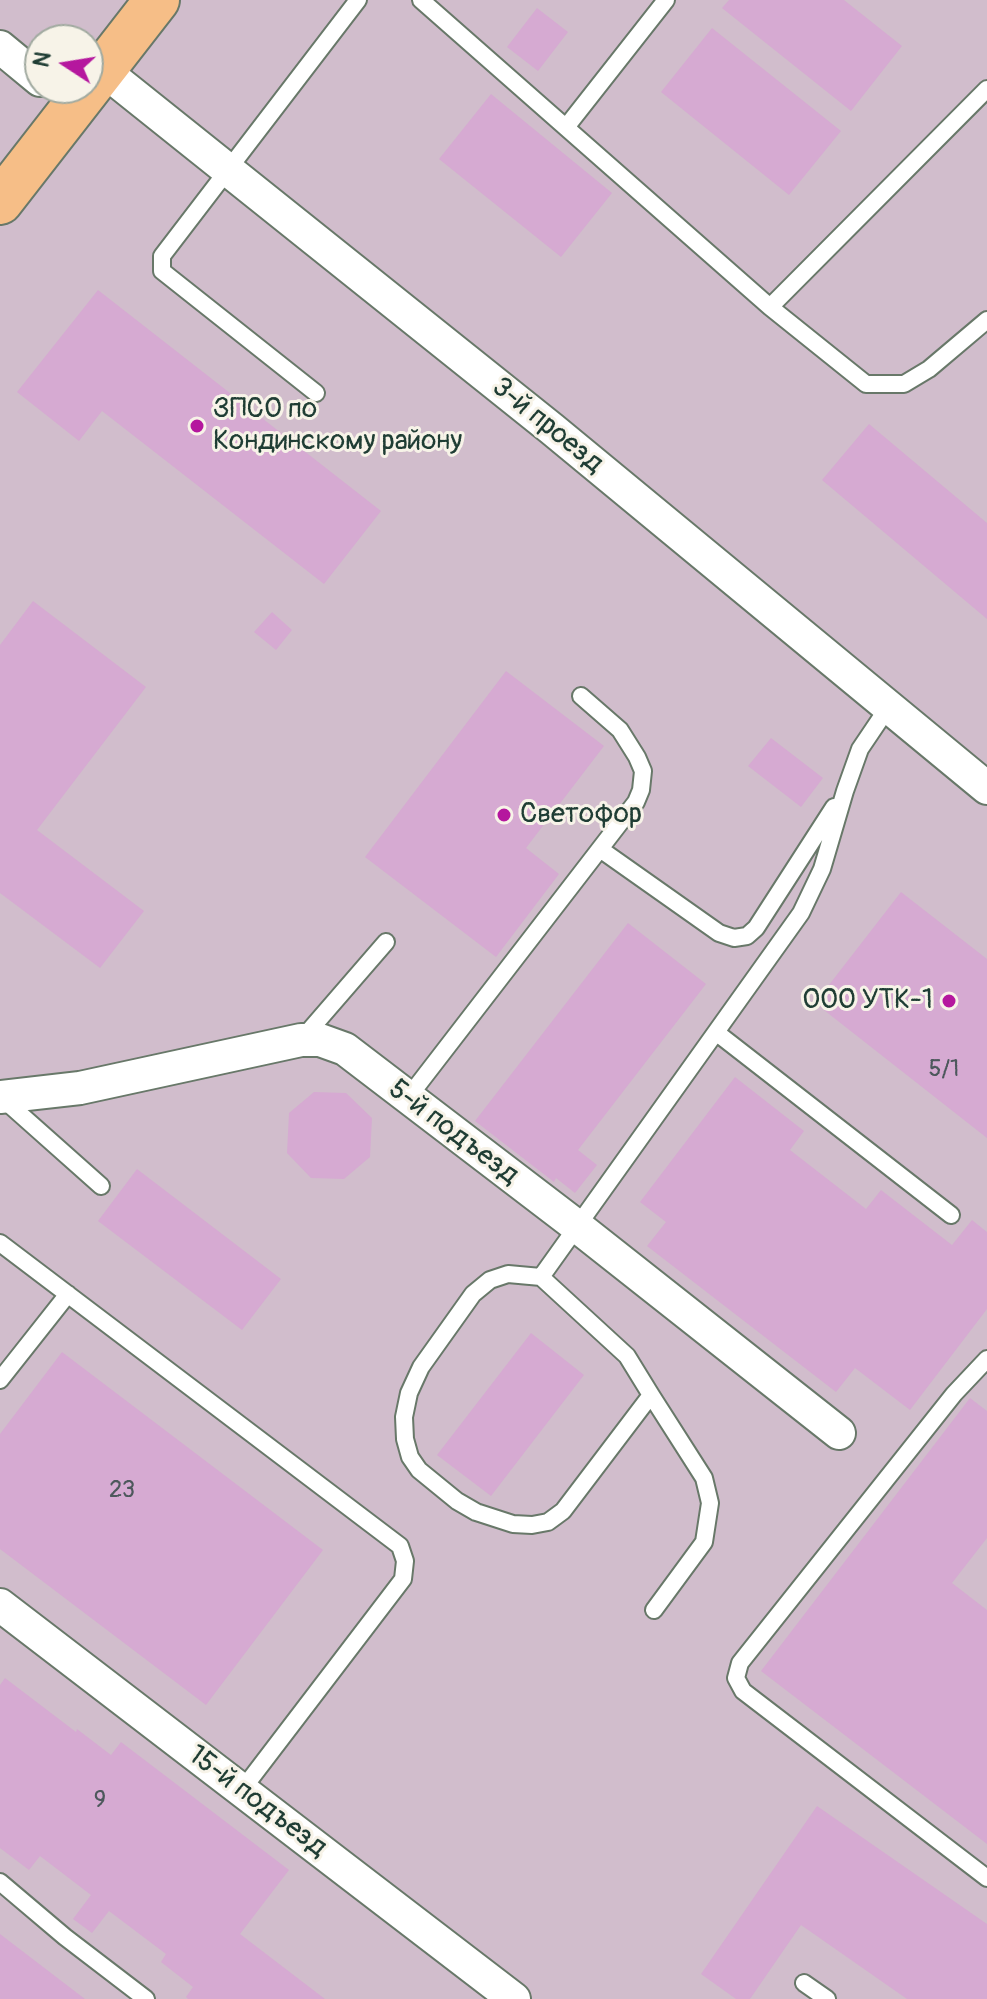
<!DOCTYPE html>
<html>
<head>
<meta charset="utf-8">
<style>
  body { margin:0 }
  #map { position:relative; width:987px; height:1999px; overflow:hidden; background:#f1e5cb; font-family:Pangolin,sans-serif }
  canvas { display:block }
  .north { position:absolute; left:24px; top:24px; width:80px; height:80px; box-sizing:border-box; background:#f7f3e8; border:2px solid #a1aaa0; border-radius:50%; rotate:282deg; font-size:22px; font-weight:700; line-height:32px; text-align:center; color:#1f3d34 }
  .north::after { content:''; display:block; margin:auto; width:28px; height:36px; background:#b5179e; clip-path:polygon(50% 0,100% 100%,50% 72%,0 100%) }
</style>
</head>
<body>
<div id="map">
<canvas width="987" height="1999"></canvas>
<div class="north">N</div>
</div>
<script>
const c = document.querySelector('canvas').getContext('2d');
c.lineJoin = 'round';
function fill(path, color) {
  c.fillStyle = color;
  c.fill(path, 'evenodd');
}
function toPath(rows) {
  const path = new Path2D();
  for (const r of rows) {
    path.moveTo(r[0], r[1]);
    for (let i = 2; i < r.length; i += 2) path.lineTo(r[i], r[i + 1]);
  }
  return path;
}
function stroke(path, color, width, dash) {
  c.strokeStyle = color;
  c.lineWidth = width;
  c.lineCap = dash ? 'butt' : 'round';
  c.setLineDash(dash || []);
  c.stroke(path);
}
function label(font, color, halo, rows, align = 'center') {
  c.font = font + ' Pangolin,sans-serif';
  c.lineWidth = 6;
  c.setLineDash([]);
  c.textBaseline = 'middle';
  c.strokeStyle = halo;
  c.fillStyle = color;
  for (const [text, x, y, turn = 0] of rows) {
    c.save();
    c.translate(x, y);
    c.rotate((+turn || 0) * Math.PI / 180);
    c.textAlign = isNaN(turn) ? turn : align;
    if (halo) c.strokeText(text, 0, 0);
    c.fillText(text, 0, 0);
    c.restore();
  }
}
fill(toPath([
  [0,0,987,0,987,1999,0,1999],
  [40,40,88,40,88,88,40,88]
]), '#d1bdcc');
fill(toPath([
  [729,0,844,0,902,46,851,111,722,8],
  [537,8,568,32,538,71,507,47],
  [712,28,841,131,789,195,661,92],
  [491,94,612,193,561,257,439,159],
  [98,290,381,511,324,584,102,411,79,441,17,392],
  [869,424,987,523,987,619,822,480],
  [33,601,146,687,37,830,144,911,100,968,0,893,0,645],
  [272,612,292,630,276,650,254,632],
  [506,671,604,746,526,848,559,874,496,957,365,857],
  [771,738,823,778,801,807,748,766],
  [901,892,987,959,987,1138,815,1003],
  [628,923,706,984,578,1150,597,1165,575,1193,556,1178,554,1182,475,1121],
  [735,1077,804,1131,790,1150,866,1209,881,1190,952,1245,972,1220,987,1232,987,1309,910,1410,855,1368,836,1392,647,1246,666,1222,640,1202],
  [314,1092,346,1093,372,1118,370,1157,344,1179,311,1178,287,1153,289,1113],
  [137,1169,281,1279,242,1330,98,1221],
  [531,1333,584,1375,491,1496,437,1455],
  [62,1352,323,1550,206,1705,0,1549,0,1434],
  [970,1398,987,1411,987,1538,952,1583,987,1610,987,1844,761,1671],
  [5,1678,76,1732,77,1729,111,1755,121,1742,289,1870,240,1934,325,1999,188,1999,186,1997,193,1987,161,1962,166,1954,109,1911,92,1933,73,1919,91,1895,40,1856,29,1870,0,1848,0,1685],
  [817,1806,987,1924,987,1999,907,1999,801,1925,750,1999,736,1999,701,1974],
  [0,1934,85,1999,0,1999]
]), '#d6aad2');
const lane = toPath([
  [421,0,770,307,866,384,904,384,929,369,987,320],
  [567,126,666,0],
  [770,307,987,89],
  [316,393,162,271,162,256,358,0],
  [600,849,719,933,734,938,747,936,756,928,834,807],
  [717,1033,951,1215],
  [302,1039,386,942],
  [2,1098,101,1186],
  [407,1099,636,802,641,790,643,771,637,757,620,730,581,696],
  [0,1243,400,1546,405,1561,403,1579,242,1790],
  [541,1277,801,913,822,869,845,791,860,749,889,706],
  [987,1359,954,1394,740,1663,736,1678,743,1691,987,1878],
  [0,1380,68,1294],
  [651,1395,563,1511,548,1522,532,1525,513,1524,476,1512,457,1501,419,1470,410,1457,405,1439,404,1417,409,1393,421,1367,473,1294,490,1280,508,1274,541,1277,627,1356,651,1395,704,1478,710,1503,704,1542,654,1610],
  [0,1882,65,1937,146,1999],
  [804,1983,827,1999]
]);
const street = toPath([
  [0,47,40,80],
  [103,70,552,429,987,788],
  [0,1097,80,1088,301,1040,320,1040,345,1049,578,1227,839,1433],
  [0,1605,514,1999]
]);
const primary = toPath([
  [0,202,157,0]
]);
stroke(lane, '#687869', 20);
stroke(street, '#687869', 36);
stroke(primary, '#687869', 48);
stroke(lane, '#fff', 16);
stroke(street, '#fff', 32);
stroke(primary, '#f6be87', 44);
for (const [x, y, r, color] of [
  [197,426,8,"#b5179e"],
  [504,815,8,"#b5179e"],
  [949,1001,8,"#b5179e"]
]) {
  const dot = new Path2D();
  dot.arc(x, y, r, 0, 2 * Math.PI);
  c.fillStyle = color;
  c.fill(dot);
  stroke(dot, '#f7f3e8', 3);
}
label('24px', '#4d585c', null, [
  ["5/1",944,1070],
  ["23",122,1491],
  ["9",100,1801]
]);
label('28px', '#1f3d34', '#f7f3e8', [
  ["ЗПСО по",213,410],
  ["Кондинскому району",213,442],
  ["Светофор",520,815],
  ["ООО УТК-1",933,1001,"right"]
], 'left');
label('28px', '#1f3d34', '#f7f3e8', [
  ["3-й проезд",547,426,39],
  ["5-й подъезд",453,1133,37],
  ["15-й подъезд",257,1802,37]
]);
</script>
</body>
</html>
